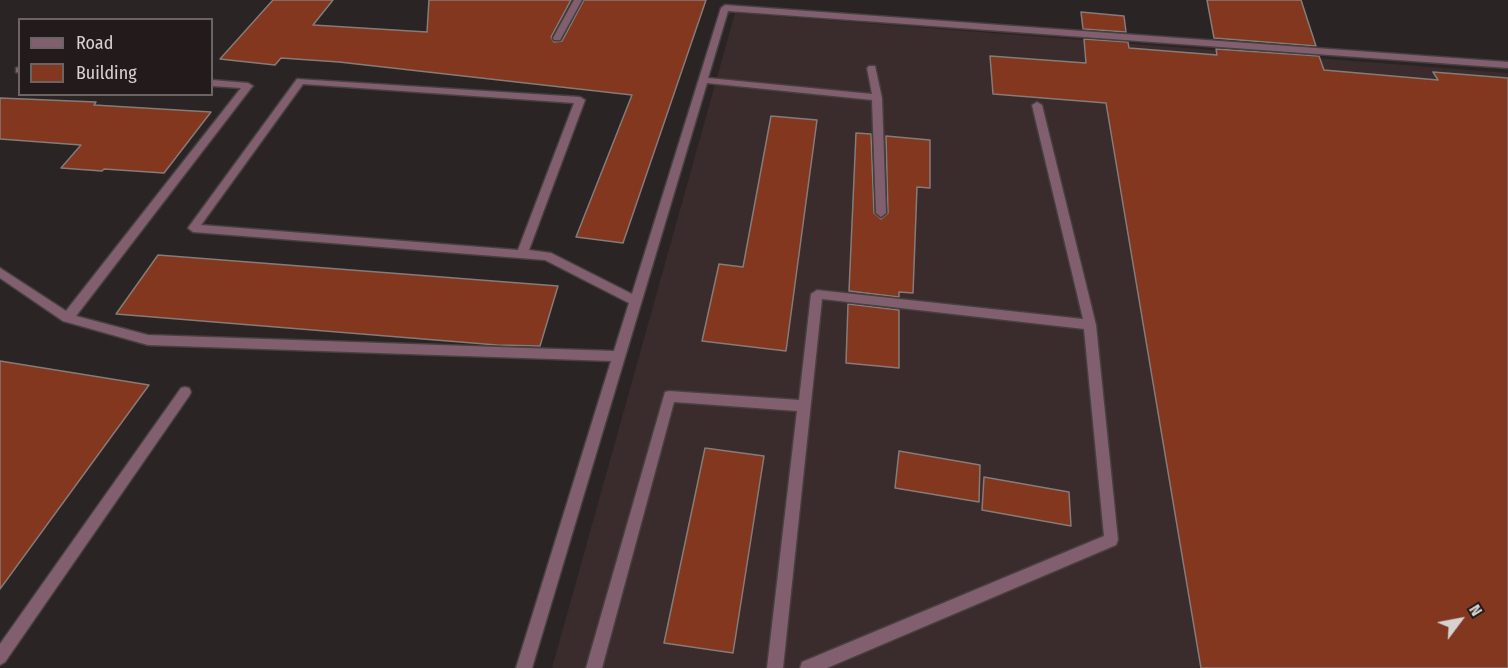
<!DOCTYPE html>
<html>
<head>
<meta charset="utf-8">
<style>
  body { margin:0 }
  #map { position:relative; width:1508px; height:668px; overflow:hidden; background:#2b2424; font-family:"Fira Sans Condensed",sans-serif }
  canvas { display:block }
  .legend { position:absolute; left:18px; top:18px; width:195px; height:78px; box-sizing:border-box; background:#221a1b; border:2px solid #6a6464; margin:0; padding:8px 10px; list-style:none; font-size:18px; color:#d7d2d2 }
  .legend li { display:flex; align-items:center; gap:12px; height:30px }
  .legend b { width:30px; border:2px solid #6a6464 }
  .north { position:absolute; left:1430px; top:590px; width:60px; height:60px; -webkit-text-stroke:4px #221a1b; paint-order:stroke; rotate:58deg; font-size:16px; font-weight:700; line-height:24px; text-align:center; color:#d7d2d2 }
  .north::after { content:''; display:block; margin:auto; width:21px; height:27px; background:#d7d2d2; clip-path:polygon(50% 0,100% 100%,50% 72%,0 100%) }
</style>
</head>
<body>
<div id="map">
<canvas width="1508" height="668"></canvas>
<ul class="legend">
<li><b style="height:8px;background:#825f6e"></b>Road</li>
<li><b style="height:16px;background:#82371e"></b>Building</li>
</ul>
<div class="north">N</div>
</div>
<script>
const c = document.querySelector('canvas').getContext('2d');
c.lineJoin = 'round';
function fill(path, color) {
  c.fillStyle = color;
  c.fill(path, 'evenodd');
}
function toPath(rows) {
  const path = new Path2D();
  for (const r of rows) {
    path.moveTo(r[0], r[1]);
    for (let i = 2; i < r.length; i += 2) path.lineTo(r[i], r[i + 1]);
  }
  return path;
}
function stroke(path, color, width, dash) {
  c.strokeStyle = color;
  c.lineWidth = width;
  c.lineCap = dash ? 'butt' : 'round';
  c.setLineDash(dash || []);
  c.stroke(path);
}
fill(toPath([
  [735,13,1508,73,1508,668,552,668]
]), '#3a2b2c');
const building = toPath([
  [273,0,333,0,313,25,427,32,429,0,571,0,551,37,554,42,562,41,584,0,706,0,623,243,576,237,632,95,339,62,281,58,275,65,220,59,273,0],
  [1207,0,1301,0,1316,46,1214,38,1207,0],
  [1081,12,1124,16,1126,32,1083,29,1081,12],
  [1084,39,1128,42,1129,48,1217,55,1216,49,1319,56,1324,70,1438,80,1433,72,1508,78,1508,668,1201,668,1106,103,993,94,990,56,1086,63,1084,39],
  [0,98,96,102,94,105,211,112,164,173,104,169,102,171,61,168,81,145,0,139,0,98],
  [771,116,817,120,786,351,702,341,719,264,743,267,771,116],
  [856,133,871,134,874,213,881,219,888,213,886,136,930,140,930,188,917,187,913,293,899,292,899,297,849,291,856,133],
  [158,255,558,286,540,346,497,345,116,314,158,255],
  [848,304,899,310,899,368,846,363,848,304],
  [0,361,149,385,0,589,0,361],
  [705,448,764,456,733,653,664,643,705,448],
  [899,451,980,465,979,502,895,488,899,451],
  [984,477,1069,492,1071,526,982,510,984,477]
]);
fill(building, '#82371e');
stroke(building, '#857c79', 1.5);
const service = toPath([
  [725,5,1508,62,1508,68,728,11,708,78,872,94,867,68,869,66,875,66,882,98,886,213,881,217,876,213,872,100,707,83,532,668,516,668,611,361,148,345,63,321,0,278,0,268,66,311,241,88,212,86,212,80,248,83,253,86,251,88,76,316,148,335,614,351,629,303,545,260,193,232,188,228,297,79,580,97,585,100,529,250,551,253,632,294,721,8,725,5],
  [303,84,574,103,518,250,201,225,303,84],
  [20,67,20,73,16,72,16,68,20,67],
  [1037,102,1042,105,1096,325,1118,540,1116,545,827,668,800,668,802,662,1104,536,1084,329,822,299,783,668,767,668,797,411,674,402,602,668,586,668,665,392,669,391,799,400,811,294,817,290,1083,319,1032,105,1037,102],
  [185,387,189,388,191,392,189,396,5,662,0,665,0,644,181,388,185,387]
]);
const minor = toPath([
  [574,0,582,0,560,40,554,40,553,38,574,0]
]);
stroke(service, '#474040', 3);
stroke(minor, '#474040', 3);
fill(service, '#825f6e');
fill(minor, '#825f6e');
</script>
</body>
</html>
